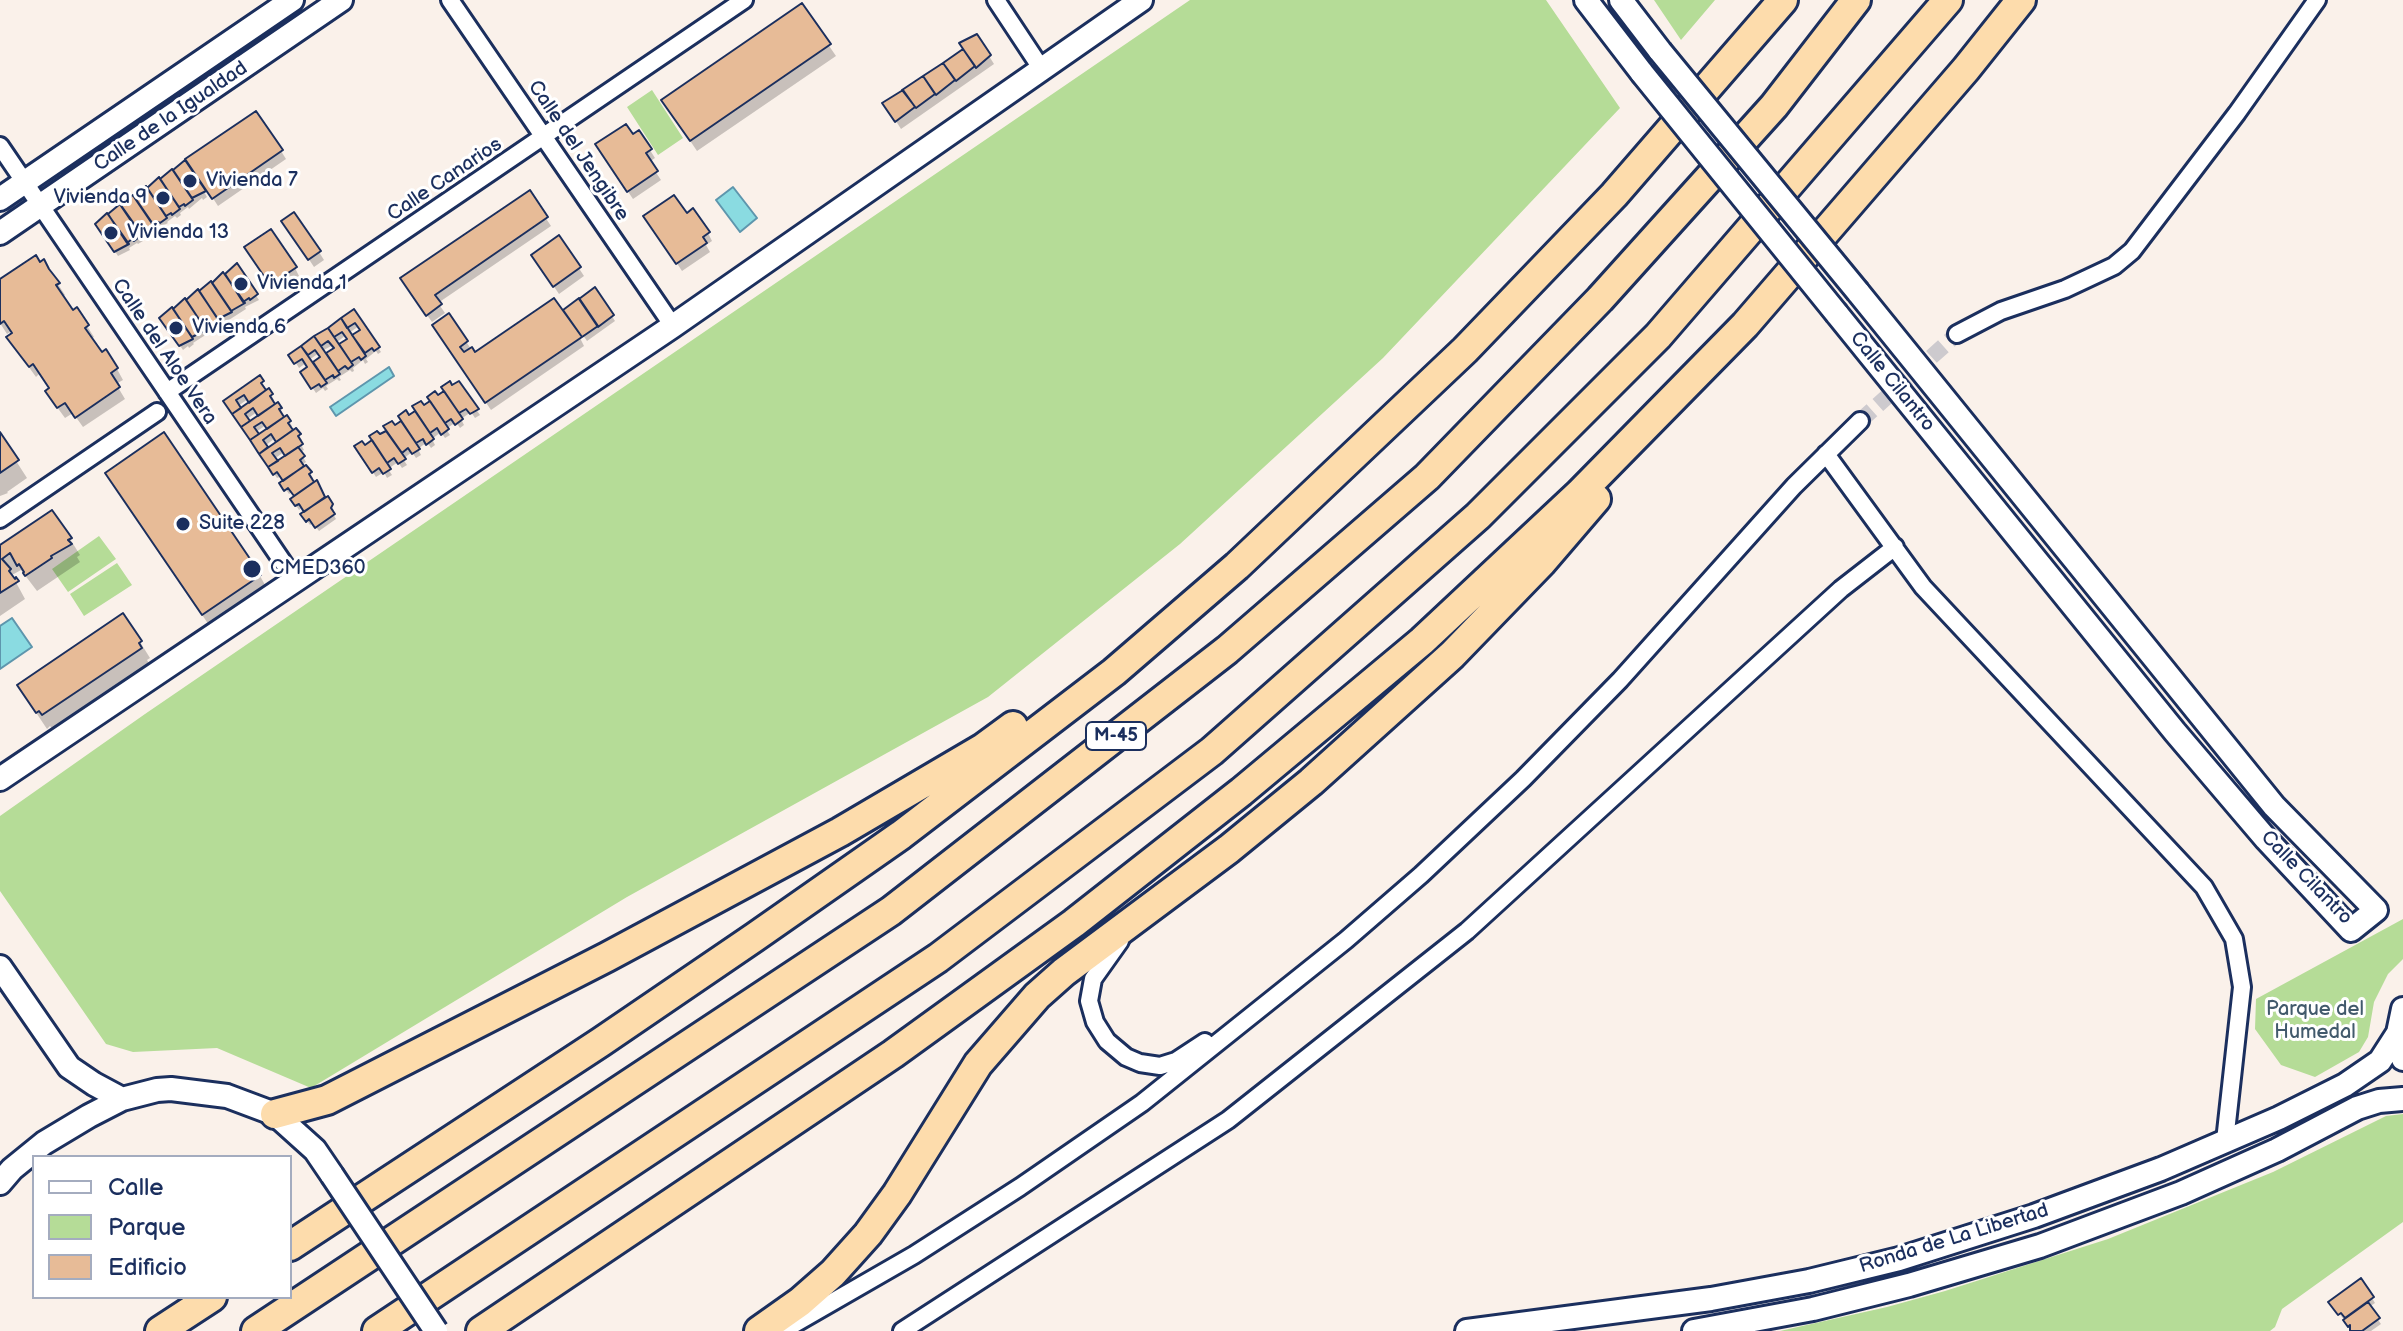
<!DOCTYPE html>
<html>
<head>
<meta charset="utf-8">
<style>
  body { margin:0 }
  #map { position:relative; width:2403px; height:1331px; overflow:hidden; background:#faf1ea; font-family:"Balsamiq Sans",sans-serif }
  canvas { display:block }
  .legend { position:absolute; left:32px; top:1155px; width:260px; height:144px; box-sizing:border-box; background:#fff; border:2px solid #a4acbf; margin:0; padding:10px 14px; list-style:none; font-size:24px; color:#1b2f5e }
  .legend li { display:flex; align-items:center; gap:16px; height:40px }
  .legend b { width:40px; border:2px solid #a4acbf }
</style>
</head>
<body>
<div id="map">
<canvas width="2403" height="1331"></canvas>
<ul class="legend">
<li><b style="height:10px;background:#fff"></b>Calle</li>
<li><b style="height:22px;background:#b5dc97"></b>Parque</li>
<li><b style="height:22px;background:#e7bb97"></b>Edificio</li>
</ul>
</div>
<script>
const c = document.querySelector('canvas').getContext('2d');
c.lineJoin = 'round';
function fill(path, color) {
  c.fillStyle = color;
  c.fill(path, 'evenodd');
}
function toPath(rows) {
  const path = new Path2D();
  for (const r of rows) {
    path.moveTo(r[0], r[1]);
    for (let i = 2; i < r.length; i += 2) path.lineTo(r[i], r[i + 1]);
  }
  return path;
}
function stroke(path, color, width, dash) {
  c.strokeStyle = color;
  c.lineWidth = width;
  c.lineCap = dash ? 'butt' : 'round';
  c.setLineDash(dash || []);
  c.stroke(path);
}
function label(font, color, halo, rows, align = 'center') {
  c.font = font + ' "Balsamiq Sans",sans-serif';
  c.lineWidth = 6;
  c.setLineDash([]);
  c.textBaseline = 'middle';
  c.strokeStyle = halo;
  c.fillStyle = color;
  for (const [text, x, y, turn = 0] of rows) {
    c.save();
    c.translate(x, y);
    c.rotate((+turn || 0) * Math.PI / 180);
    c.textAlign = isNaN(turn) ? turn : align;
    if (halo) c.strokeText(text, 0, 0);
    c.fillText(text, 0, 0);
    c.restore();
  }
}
fill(toPath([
  [1190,0,1546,0,1620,108,1383,358,1180,544,988,697,627,897,311,1088,217,1048,133,1052,106,1044,0,891,0,816,145,714],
  [1654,0,1715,0,1681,40],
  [652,90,683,138,658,155,627,107],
  [99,536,116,559,68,592,52,569],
  [117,563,132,585,84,616,70,594],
  [2403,919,2403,959,2388,974,2374,1002,2368,1037,2359,1052,2315,1077,2281,1065,2255,1029,2256,999],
  [2403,1114,2403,1222,2282,1309,2275,1327,2270,1331,1780,1331,1887,1307,1945,1291,2108,1239,2273,1172,2386,1116]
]), '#b5dc97');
const water = toPath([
  [733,187,757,218,740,232,716,200,733,187],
  [389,367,394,376,336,416,330,407,389,367],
  [12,618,32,647,0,669,0,626,12,618]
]);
fill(water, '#8adbe1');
stroke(water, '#5e96ad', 2);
fill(toPath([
  [801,5,836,56,697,151,670,111],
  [965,50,989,56,994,64,901,129,885,104],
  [639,133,655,158,649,162,661,180,633,199,602,153],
  [281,151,286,159,218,206,205,186,202,188,207,197,203,200,202,198,189,209,188,207,180,213,181,215,177,218,175,216,167,222,168,223,154,230,156,233,151,236,150,234,142,239,143,241,138,244,137,243,129,248,130,250,118,256,97,224,166,175,181,167,191,172],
  [529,193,551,226,438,303,445,313,432,322,407,287],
  [686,216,708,233,712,241,706,245,710,252,682,271,651,224],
  [289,229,319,252,324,260,314,267],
  [559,238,584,276,559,294,538,263],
  [252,255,295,268,299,276,276,292],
  [236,266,259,300,245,307,246,309,193,343,194,344,189,348,188,346,183,350,162,319,224,277],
  [54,278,65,295,62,297,72,312,87,326,94,337,91,339,117,369,123,380,116,384,125,399,83,427,73,413,65,418,54,403,51,389,40,373,36,377,15,348,12,331,7,334,0,323,0,282],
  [595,290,615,321,587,341,566,310],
  [354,312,381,352,378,354,376,351,366,359,368,362,365,364,363,360,353,368,354,371,352,372,350,370,339,377,341,380,339,381,337,379,326,386,328,389,325,391,323,388,316,393,302,372,309,367,306,363,299,368,291,355],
  [359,326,362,331,352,338,349,333],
  [346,335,349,340,339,347,336,343],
  [333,345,336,349,326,356,322,351],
  [319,353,323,358,312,365,309,360],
  [449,316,475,355,580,338,584,346,491,410,439,333],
  [259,378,265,387,263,389,266,393,269,391,274,400,272,402,275,407,278,405,280,409,284,420,287,418,292,426,290,428,293,433,296,431,302,440,299,441,304,450,300,452,306,462,295,470,297,472,306,467,313,478,310,480,313,485,317,483,324,497,334,510,333,514,336,519,319,531,313,523,310,525,303,515,307,513,303,507,299,510,292,499,296,497,292,492,289,494,282,484,285,481,282,476,277,478,225,401],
  [248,399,251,404,241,411,238,406],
  [257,412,260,417,250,424,247,419],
  [266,425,269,430,259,437,256,432],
  [275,438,278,443,268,450,265,446],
  [284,452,287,456,277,463,274,459],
  [458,383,480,415,475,418,471,412,461,419,464,425,460,428,456,422,446,429,450,435,445,438,441,432,432,439,435,445,431,448,427,442,418,449,421,455,416,458,412,452,403,459,407,465,402,468,398,462,388,469,392,475,387,478,384,472,376,477,357,447,365,448],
  [0,436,27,478,7,492,8,493,0,496],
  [107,474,260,576,269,592,213,631],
  [70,539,80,555,77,557,80,562,37,591,21,570,12,575,25,599,0,616,0,548],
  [140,642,150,658,147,660,150,665,54,731,50,726,47,729,29,702],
  [2372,1298,2375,1303,2369,1307,2381,1324,2371,1331,2353,1331,2334,1307]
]), '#0003');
const building = toPath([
  [802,3,831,44,690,141,661,100,802,3],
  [977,34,991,55,976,68,959,43,977,34],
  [963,49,975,66,956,81,943,63,963,49],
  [943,63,955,80,936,95,923,76,943,63],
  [923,76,935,94,916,108,902,90,923,76],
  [903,90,915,107,895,122,882,103,903,90],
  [256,111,283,150,212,199,185,159,256,111],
  [626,124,633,134,639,130,652,149,646,153,658,171,627,192,595,144,626,124],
  [185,160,206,191,192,198,173,170,185,160],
  [172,169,193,200,185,206,184,204,179,207,160,179,172,169],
  [159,177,180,209,172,215,171,213,166,216,147,188,159,177],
  [146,186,167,218,160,223,158,222,153,225,134,197,146,186],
  [530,190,548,217,435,295,442,304,426,316,400,278,530,190],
  [133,195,155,227,147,232,145,230,140,234,121,206,133,195],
  [674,195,687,213,693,208,710,232,703,237,707,243,676,264,643,216,674,195],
  [120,204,142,235,134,241,132,239,127,243,108,214,120,204],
  [294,212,321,251,308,260,281,221,294,212],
  [107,213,129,244,114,252,95,224,107,213],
  [271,229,297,267,270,285,244,247,271,229],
  [559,235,581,267,553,287,531,255,559,235],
  [36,255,40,262,44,259,49,269,60,283,56,285,73,310,77,307,89,325,85,328,102,352,106,349,118,368,111,373,120,387,75,418,65,403,57,408,45,391,49,388,33,364,29,367,6,337,12,333,4,321,0,324,0,279,36,255],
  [237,263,258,294,250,300,249,298,243,302,225,274,237,263],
  [223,272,245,303,231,311,212,283,223,272],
  [211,281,232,312,218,319,199,291,211,281],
  [595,287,614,315,598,327,579,299,595,287],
  [198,289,219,321,205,328,186,300,198,289],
  [185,298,206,330,192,337,173,309,185,298],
  [554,298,582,337,485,403,432,325,449,313,468,341,460,347,464,352,472,347,475,352,554,298],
  [579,298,598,326,582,337,563,310,579,298],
  [172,307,193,339,179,346,159,318,172,307],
  [354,309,380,347,374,351,372,348,365,353,352,335,360,330,355,323,347,328,341,318,354,309],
  [341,318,366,356,361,360,359,357,351,362,339,344,347,339,342,332,334,337,328,328,341,318],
  [328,328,353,365,348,369,345,366,338,371,326,353,334,348,328,341,321,346,314,336,328,328],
  [314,336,340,374,334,378,333,375,325,380,313,362,320,357,315,350,308,355,301,346,314,336],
  [301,346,327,383,321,387,319,384,311,389,300,372,307,367,302,359,294,364,288,355,301,346],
  [260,375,264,381,261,383,266,390,249,403,244,395,236,400,241,408,232,414,223,401,260,375],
  [450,381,452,385,459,381,479,409,470,414,466,409,459,413,441,387,450,381],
  [269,388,273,394,270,396,275,404,258,416,253,408,245,414,250,421,241,427,232,414,269,388],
  [435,391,438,395,444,391,463,419,455,425,451,419,445,423,427,397,435,391],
  [421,401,424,405,430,401,449,429,441,435,437,428,430,433,412,406,421,401],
  [278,402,282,408,279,409,284,417,267,429,262,422,254,427,259,434,250,440,241,427,278,402],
  [406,410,409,415,415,411,434,439,426,445,423,439,416,443,398,416,406,410],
  [287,415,291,421,288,423,293,430,276,442,271,434,263,440,268,447,259,454,250,440,287,415],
  [392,421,395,425,401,421,420,449,412,454,408,448,402,453,383,426,392,421],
  [296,428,301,434,298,436,303,444,285,456,280,448,272,453,278,461,268,467,259,454,296,428],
  [377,431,380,434,386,431,406,459,398,464,394,458,387,463,369,436,377,431],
  [0,432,19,460,0,473,0,432],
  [164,432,261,575,202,615,105,473,164,432],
  [372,440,391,469,383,474,379,468,372,473,354,446,362,441,365,445,372,440],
  [298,447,305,456,300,460,304,466,283,481,277,472,273,475,268,467,298,447],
  [306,465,312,472,309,474,314,482,294,496,288,488,284,491,279,483,306,465],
  [317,480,325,497,304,512,299,504,295,506,290,499,317,480],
  [328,496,333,504,331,508,335,514,315,528,309,519,306,522,300,514,328,496],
  [52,510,72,538,68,540,72,544,51,556,52,558,25,576,23,573,24,572,19,564,17,566,10,553,2,559,11,569,9,571,15,579,16,577,19,581,0,593,0,545,52,510],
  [123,613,142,641,139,643,142,648,42,715,39,711,36,713,17,685,123,613],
  [2361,1278,2374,1297,2345,1318,2341,1313,2338,1315,2328,1302,2361,1278],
  [2368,1302,2380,1318,2362,1331,2350,1331,2350,1325,2348,1327,2343,1320,2368,1302]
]);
fill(building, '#e7bb97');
stroke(building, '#1b2f5e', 2);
stroke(toPath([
  [1860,421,1957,334]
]), '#cdcace', 16, [16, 8]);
const street = toPath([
  [450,0,673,326],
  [996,0,1041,68],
  [0,146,295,580],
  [1957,334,2001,311,2065,289,2114,266,2132,251,2237,113,2317,0],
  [167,392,744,0],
  [1826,454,1923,587,2204,887,2234,939,2242,987,2225,1141],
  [0,519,157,412],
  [1120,941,1093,979,1089,1001,1095,1022,1107,1041,1126,1057,1140,1063,1160,1066,1176,1061,1205,1042],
  [782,1331,914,1255,1020,1187,1142,1103,1346,940,1421,875,1523,779,1620,680,1794,486,1860,421],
  [902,1331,1228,1120,1467,931,1841,589,1895,547]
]);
const secondary = toPath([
  [1586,0,1642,73],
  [1621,0,1660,51],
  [0,199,292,0],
  [0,233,341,0],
  [1837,314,2175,732,2266,839,2351,930,2376,910,2274,806,1858,292],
  [0,779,673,326,1141,0],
  [0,967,69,1067,94,1084,122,1099],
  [2403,1009,2398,1033,2403,1059],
  [0,1183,12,1169,44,1143,89,1116,122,1099,157,1090,171,1089,227,1096,275,1114,315,1150,332,1175],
  [1467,1331,1711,1299,1809,1281,1899,1259,2034,1216,2161,1169,2279,1118,2345,1085,2380,1061,2398,1033],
  [1694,1331,1813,1309,1909,1285,2040,1246,2181,1193,2277,1150,2357,1108,2379,1101,2403,1099]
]);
const highway = toPath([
  [275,1114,327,1100,607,957,840,832,983,748,1013,726],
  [290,1246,601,1042,755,937,901,835,1114,672,1237,566,1465,350,1614,195,1783,0],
  [160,1331,212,1297],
  [256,1331,891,911,1227,650,1427,477,1600,299,1774,106,1856,0],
  [377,1331,938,958,1212,751,1478,516,1658,336,1948,0],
  [481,1331,893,1054,1074,923,1241,792,1422,641,1579,494,1745,325,1966,69,2021,0],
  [759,1331,800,1302,833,1273,868,1234,897,1194,978,1064,1037,996,1064,972,1229,849,1311,782,1452,655,1542,562,1596,499]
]);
stroke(street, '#1b2f5e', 22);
stroke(secondary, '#1b2f5e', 28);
stroke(highway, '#1b2f5e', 34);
stroke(street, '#fff', 16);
stroke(secondary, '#fff', 22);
stroke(highway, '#fddcac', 28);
const secondaryBridge = toPath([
  [1660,51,1858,292],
  [1642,73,1837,314],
  [332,1175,436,1331]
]);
stroke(secondaryBridge, '#1b2f5e', 28, []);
stroke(secondaryBridge, '#fff', 22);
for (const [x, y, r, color] of [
  [190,181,8,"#1b2f5e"],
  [163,198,8,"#1b2f5e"],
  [111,233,8,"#1b2f5e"],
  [241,284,8,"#1b2f5e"],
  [176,328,8,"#1b2f5e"],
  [183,524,8,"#1b2f5e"],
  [252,569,10,"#1b2f5e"]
]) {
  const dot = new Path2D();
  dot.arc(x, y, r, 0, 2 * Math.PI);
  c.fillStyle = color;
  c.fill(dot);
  stroke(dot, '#fff', 3);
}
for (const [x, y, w] of [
  [1116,736,60]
]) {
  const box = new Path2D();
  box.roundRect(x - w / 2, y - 14, w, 28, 6);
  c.fillStyle = '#fff';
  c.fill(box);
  stroke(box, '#1b2f5e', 2);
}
label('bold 18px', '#1b2f5e', null, [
  ["M-45",1116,736]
]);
label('20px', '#1b2f5e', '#fff', [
  ["Calle de la Igualdad",171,117,-34],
  ["Calle del Jengibre",578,151,56],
  ["Calle Canarios",445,180,-34],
  ["Calle del Aloe Vera",164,352,56],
  ["Calle Cilantro",1892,382,51],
  ["Calle Cilantro",2306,878,46],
  ["Ronda de La Libertad",1954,1239,-17]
]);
label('20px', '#1b2f5e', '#fff', [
  ["Vivienda 7",206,181],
  ["Vivienda 9",147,198,"right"],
  ["Vivienda 13",127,233],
  ["Vivienda 1",257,284],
  ["Vivienda 6",192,328],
  ["Suite 228",199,524],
  ["CMED360",270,569]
], 'left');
label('20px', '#425a6c', '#fff', [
  ["Parque del",2315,1010],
  ["Humedal",2315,1033]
]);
</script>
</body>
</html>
